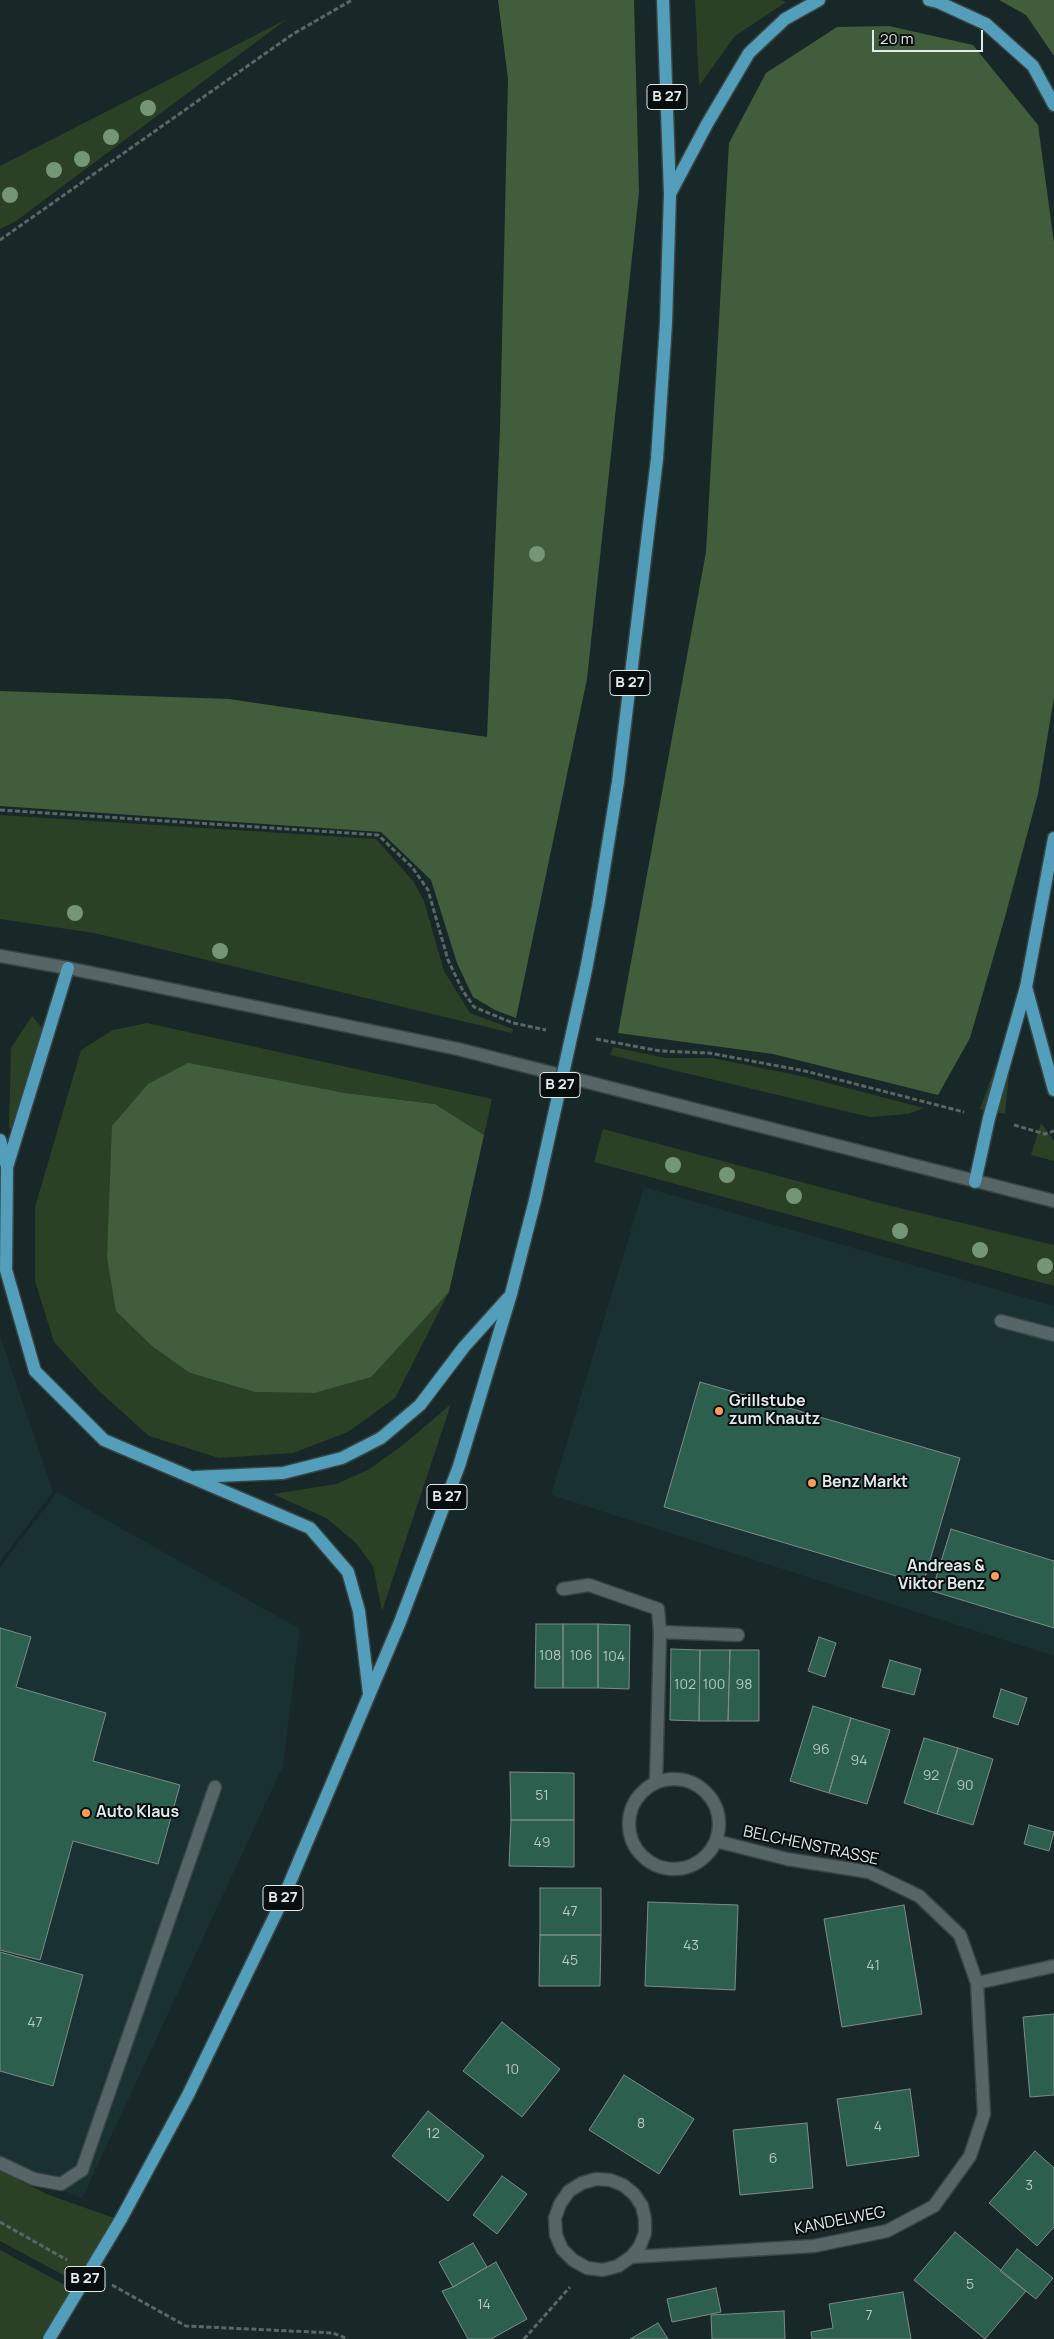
<!DOCTYPE html>
<html>
<head>
<meta charset="utf-8">
<style>
  body { margin:0 }
  #map { position:relative; width:1054px; height:2339px; overflow:hidden; background:#182727; font-family:Manrope,sans-serif }
  canvas { display:block }
  .scale { position:absolute; left:872px; top:30px; width:111px; height:22px; box-sizing:border-box; border:2px solid #e2ebeb; border-top:0; padding-left:6px; font-size:15px; line-height:18px; white-space:nowrap; color:#e2ebeb; -webkit-text-stroke:4px #080e0e; paint-order:stroke }
</style>
</head>
<body>
<div id="map">
<canvas width="1054" height="2339"></canvas>
<div class="scale">20 m</div>
</div>
<script>
const c = document.querySelector('canvas').getContext('2d');
c.lineJoin = 'round';
function fill(path, color) {
  c.fillStyle = color;
  c.fill(path, 'evenodd');
}
function toPath(rows) {
  const path = new Path2D();
  for (const r of rows) {
    if (r.length === 3) {
      path.moveTo(r[0] + r[2], r[1]);
      path.arc(r[0], r[1], r[2], 0, 2 * Math.PI);
      continue;
    }
    path.moveTo(r[0], r[1]);
    for (let i = 2; i < r.length; i += 2) path.lineTo(r[i], r[i + 1]);
  }
  return path;
}
function stroke(path, color, width, dash) {
  c.strokeStyle = color;
  c.lineWidth = width;
  c.lineCap = dash ? 'butt' : 'round';
  c.setLineDash(dash || []);
  c.stroke(path);
}
function label(font, color, halo, rows, align = 'center') {
  c.font = font + ' Manrope,sans-serif';
  c.lineWidth = 4;
  c.setLineDash([]);
  c.textBaseline = 'middle';
  c.strokeStyle = halo;
  c.fillStyle = color;
  for (const [text, x, y, turn = 0] of rows) {
    c.save();
    c.translate(x, y);
    c.rotate((+turn || 0) * Math.PI / 180);
    c.textAlign = isNaN(turn) ? turn : align;
    if (halo) c.strokeText(text, 0, 0);
    c.fillText(text, 0, 0);
    c.restore();
  }
}
fill(toPath([
  [644,1187,1054,1306,1054,1656,551,1495],
  [0,1335,53,1492,0,1562],
  [57,1492,300,1629,283,1766,82,2199,0,2158,0,1567]
]), '#193132');
fill(toPath([
  [695,0,781,0,786,2,735,36,699,86],
  [287,19,16,221,0,229,0,166],
  [0,815,376,839,413,881,424,901,444,971,470,1013,513,1029,512,1033,94,933,0,919],
  [1015,1013,1005,1114,980,1109],
  [32,1016,42,1028,12,1128,9,1128,11,1048],
  [147,1023,492,1099,484,1135,435,1104,345,1093,281,1081,110,1208,107,1257,190,1373,255,1392,314,1393,411,1332,449,1292,395,1398,348,1432,293,1453,219,1458,149,1436,99,1391,54,1342,35,1281,35,1207,81,1050,113,1030],
  [613,1047,666,1058,712,1058,801,1076,924,1108,908,1114,870,1117,610,1055],
  [1041,1123,1054,1141,1054,1161,1031,1155],
  [603,1129,887,1205,1054,1245,1054,1286,594,1162],
  [451,1404,382,1611,373,1566,356,1543,326,1518,273,1494,336,1484,368,1470,403,1445],
  [0,2171,49,2195,120,2220,82,2285,0,2241],
  [0,2250,78,2292,50,2339,0,2339]
]), '#2b4126');
fill(toPath([
  [498,0,634,0,639,192,587,679,516,1018,495,1010,473,997,457,963,431,880,381,832,0,806,0,691,229,699,487,737,500,429,508,79],
  [999,0,1054,0,1054,56,1026,15],
  [889,26,973,45,1038,125,1054,243,1054,697,1038,794,1005,917,970,1038,938,1095,773,1054,618,1033,706,552,729,143,766,73,837,27],
  [188,1063,345,1093,435,1104,484,1135,449,1292,371,1377,314,1393,255,1392,190,1373,152,1346,116,1311,107,1257,112,1126,148,1084]
]), '#425d3c');
const building = toPath([
  [700,1382,960,1458,923,1584,664,1507,700,1382],
  [951,1529,1054,1561,1054,1628,932,1591,951,1529],
  [536,1624,563,1624,563,1688,535,1688,536,1624],
  [563,1624,598,1624,598,1688,563,1688,563,1624],
  [598,1624,630,1625,629,1689,598,1688,598,1624],
  [0,1628,31,1637,16,1687,106,1713,93,1761,180,1785,158,1864,73,1841,40,1960,0,1950,0,1628],
  [819,1637,836,1643,825,1677,808,1671,819,1637],
  [671,1649,700,1650,699,1721,670,1720,671,1649],
  [700,1650,730,1650,728,1721,699,1721,700,1650],
  [730,1650,759,1650,759,1721,728,1721,730,1650],
  [890,1660,921,1669,914,1695,882,1687,890,1660],
  [1001,1689,1027,1698,1018,1725,993,1717,1001,1689],
  [813,1706,851,1718,829,1793,790,1781,813,1706],
  [851,1718,890,1730,867,1804,829,1793,851,1718],
  [924,1738,958,1748,937,1814,904,1803,924,1738],
  [958,1748,993,1759,973,1825,937,1814,958,1748],
  [510,1772,574,1773,574,1820,511,1820,510,1772],
  [511,1820,574,1820,574,1867,509,1866,511,1820],
  [1029,1825,1054,1832,1049,1851,1024,1844,1029,1825],
  [540,1888,601,1888,601,1935,540,1935,540,1888],
  [648,1902,738,1905,735,1990,645,1986,648,1902],
  [904,1905,922,2014,842,2027,824,1919,904,1905],
  [540,1935,601,1935,600,1986,539,1986,540,1935],
  [0,1952,83,1975,53,2086,0,2071,0,1952],
  [1054,2014,1054,2095,1030,2097,1023,2017,1054,2014],
  [502,2022,560,2069,522,2117,463,2071,502,2022],
  [624,2075,694,2119,659,2174,589,2130,624,2075],
  [910,2089,919,2156,847,2166,837,2099,910,2089],
  [428,2111,484,2156,448,2201,392,2156,428,2111],
  [807,2123,813,2188,740,2195,733,2130,807,2123],
  [1035,2151,1054,2168,1054,2227,1037,2246,989,2203,1035,2151],
  [502,2176,527,2194,497,2234,473,2215,502,2176],
  [955,2232,1026,2291,985,2339,914,2280,955,2232],
  [473,2243,487,2267,453,2287,439,2262,473,2243],
  [1017,2249,1053,2278,1036,2299,1000,2271,1017,2249],
  [496,2262,527,2319,491,2339,468,2339,442,2291,453,2287,496,2262],
  [716,2288,721,2312,672,2322,667,2299,716,2288],
  [903,2292,911,2339,812,2339,811,2332,833,2328,829,2304,903,2292],
  [784,2311,785,2339,712,2339,711,2315,784,2311],
  [658,2323,668,2339,630,2339,658,2323]
]);
fill(building, '#2d5f4e');
stroke(building, '#7d8c86', 1);
const service = toPath([
  [1001,1321,1054,1335],
  [563,1589,589,1585,658,1609,660,1632],
  [82,2170,215,1787]
]);
const minor = toPath([
  [674,1824,45],
  [656,1783,660,1632,738,1635],
  [716,1841,787,1859,869,1872,919,1896,960,1935,977,1983,1054,1966],
  [0,2163,34,2179,61,2184,82,2170],
  [631,2257,640,2246,645,2233,645,2219,642,2206,634,2194,623,2185,610,2180,596,2179,582,2183,569,2191,560,2204,555,2218,556,2235,562,2249,573,2260,587,2268,603,2270,618,2266,631,2257,814,2246,887,2231,934,2206,970,2156,984,2114,977,1983]
]);
const tertiary = toPath([
  [0,956,68,968,458,1049,1054,1201]
]);
const primary = toPath([
  [929,0,938,2,986,24,1033,66,1054,105],
  [671,192,707,124,749,53,785,19,819,0],
  [68,968,7,1167,6,1270,35,1371,104,1440,310,1528,348,1572,359,1611,369,1693],
  [586,970,598,906,618,782,657,459,666,323,670,194,663,0],
  [1026,987,1054,1090],
  [0,1140,7,1167],
  [975,1182,989,1118,1026,987,1054,838],
  [195,1477,283,1473,342,1458,381,1438,420,1405,464,1347,508,1298],
  [121,2219,188,2095,282,1901,400,1622,459,1466,511,1294,535,1200]
]);
stroke(service, '#394545', 15);
stroke(minor, '#394545', 15);
stroke(tertiary, '#394545', 15);
stroke(primary, '#394545', 15);
stroke(toPath([
  [0,240,293,34,352,0],
  [0,810,378,835,412,867,428,890,448,960,463,991,474,1007,513,1023,546,1030],
  [596,1039,660,1051,709,1053,805,1071,964,1112],
  [1014,1125,1045,1134,1054,1131],
  [0,2222,67,2260],
  [112,2285,186,2326,333,2333,348,2339],
  [524,2339,570,2287]
]), '#5a6767', 3, [5, 2.5]);
stroke(service, '#566666', 12);
stroke(minor, '#566666', 12);
stroke(tertiary, '#566666', 12);
stroke(primary, '#539ebb', 12);
const primaryBridge = toPath([
  [535,1200,586,970],
  [49,2339,121,2219]
]);
stroke(primaryBridge, '#394545', 15, []);
stroke(primaryBridge, '#539ebb', 12);
c.fillStyle = '#749676';
for (const [x, y] of [
  [148,108],
  [111,137],
  [82,159],
  [54,170],
  [10,195],
  [537,554],
  [75,913],
  [220,951],
  [673,1165],
  [727,1175],
  [794,1196],
  [900,1231],
  [980,1250],
  [1045,1266]
]) {
  c.beginPath();
  c.arc(x, y, 8, 0, 2 * Math.PI);
  c.fill();
}
for (const [x, y, r, color] of [
  [719,1411,5,"#ff9b5b"],
  [812,1483,5,"#ff9b5b"],
  [995,1576,5,"#ff9b5b"],
  [86,1813,5,"#ff9b5b"]
]) {
  const dot = new Path2D();
  dot.arc(x, y, r, 0, 2 * Math.PI);
  c.fillStyle = color;
  c.fill(dot);
  stroke(dot, '#080e0e', 2);
}
label('14px', '#b5c8c4', null, [
  ["108",550,1656],
  ["106",581,1656],
  ["104",614,1657],
  ["102",685,1685],
  ["100",714,1685],
  ["98",744,1685],
  ["96",821,1750],
  ["94",859,1761],
  ["92",931,1776],
  ["90",965,1786],
  ["51",542,1796],
  ["49",542,1843],
  ["47",570,1912],
  ["43",691,1946],
  ["45",570,1961],
  ["41",873,1966],
  ["47",35,2023],
  ["10",512,2070],
  ["8",641,2124],
  ["4",878,2127],
  ["12",433,2134],
  ["6",773,2159],
  ["3",1029,2186],
  ["5",970,2285],
  ["14",484,2305],
  ["7",869,2316]
]);
for (const [x, y, w] of [
  [667,97,40],
  [630,683,40],
  [560,1085,40],
  [447,1497,40],
  [283,1898,40],
  [85,2279,40]
]) {
  const box = new Path2D();
  box.roundRect(x - w / 2, y - 12.5, w, 25, 4);
  c.fillStyle = '#080e0e';
  c.fill(box);
  stroke(box, '#e2ebeb', 1);
}
label('bold 15px', '#e2ebeb', null, [
  ["B 27",667,97],
  ["B 27",630,683],
  ["B 27",560,1085],
  ["B 27",447,1497],
  ["B 27",283,1898],
  ["B 27",85,2279]
]);
label('bold 16px', '#e2ebeb', '#080e0e', [
  ["Grillstube",729,1402],
  ["zum Knautz",729,1420],
  ["Benz Markt",822,1483],
  ["Andreas &",985,1567,"right"],
  ["Viktor Benz",985,1585,"right"],
  ["Auto Klaus",96,1813]
], 'left');
label('16px', '#e2ebeb', '#080e0e', [
  ["BELCHENSTRASSE",811,1846,12],
  ["KANDELWEG",840,2221,-11]
]);
</script>
</body>
</html>
